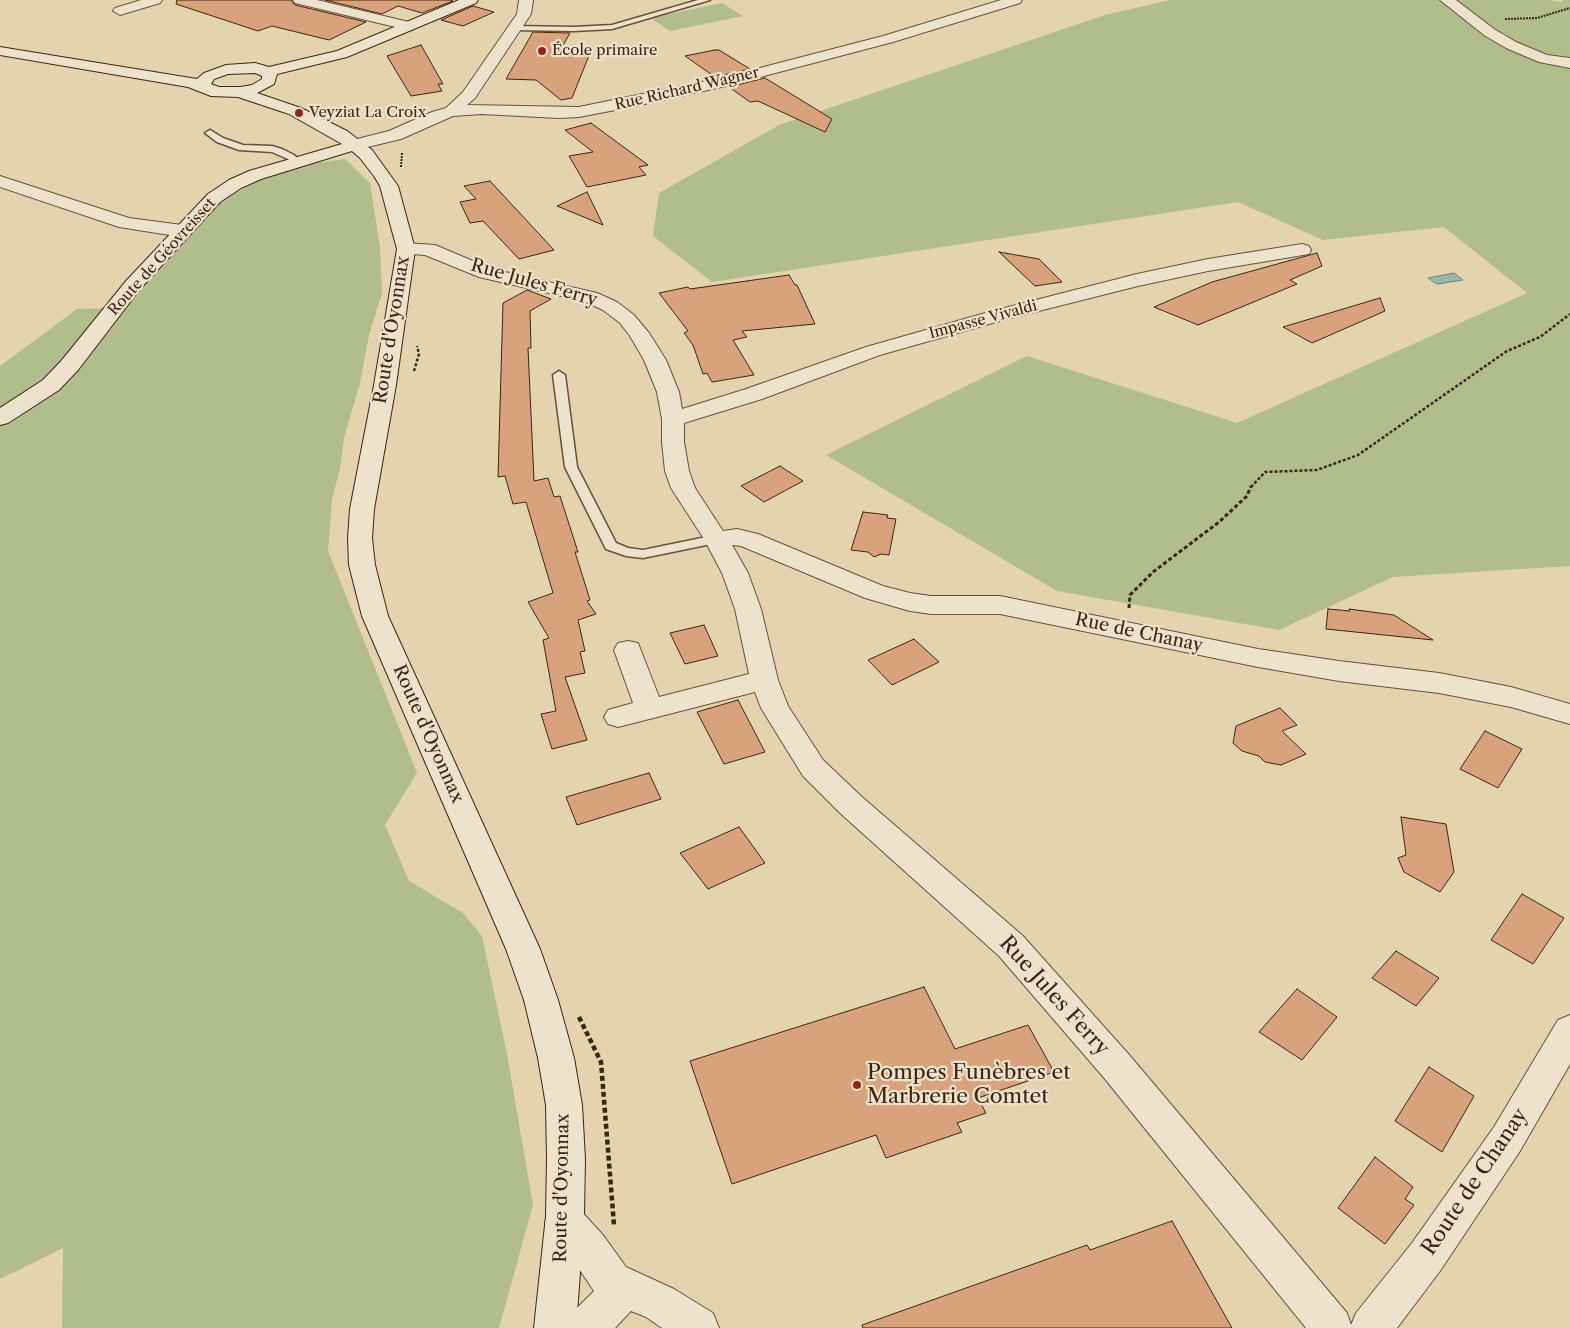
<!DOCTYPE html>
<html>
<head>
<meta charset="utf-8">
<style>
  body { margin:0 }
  canvas { display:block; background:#e3d3af }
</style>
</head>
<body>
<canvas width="1570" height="1328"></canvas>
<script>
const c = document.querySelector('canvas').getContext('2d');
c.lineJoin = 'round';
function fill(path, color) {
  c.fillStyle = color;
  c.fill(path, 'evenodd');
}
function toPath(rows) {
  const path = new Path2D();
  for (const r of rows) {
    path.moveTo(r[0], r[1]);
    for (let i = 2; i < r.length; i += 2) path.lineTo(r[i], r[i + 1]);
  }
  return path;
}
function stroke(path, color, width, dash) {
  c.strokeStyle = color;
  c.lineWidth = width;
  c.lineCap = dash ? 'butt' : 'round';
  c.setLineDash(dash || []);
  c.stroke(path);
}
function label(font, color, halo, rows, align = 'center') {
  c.font = font + ' "Libre Caslon Text",serif';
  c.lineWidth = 4.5;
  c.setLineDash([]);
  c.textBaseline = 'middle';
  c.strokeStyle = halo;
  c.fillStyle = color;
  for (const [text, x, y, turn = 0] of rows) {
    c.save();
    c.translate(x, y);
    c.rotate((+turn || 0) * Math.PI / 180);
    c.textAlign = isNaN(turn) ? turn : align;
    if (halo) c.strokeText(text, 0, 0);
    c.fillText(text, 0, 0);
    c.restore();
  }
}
fill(toPath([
  [1170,0,1548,0,1562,2,1563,0,1570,0,1570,566,1393,577,1279,630,1057,591,826,455,1027,356,1237,423,1527,293,1444,227,1323,240,1238,202,712,282,653,236,659,193,779,125,1105,15],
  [722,3,743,16,670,31,651,18],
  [345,159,370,183,380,247,382,293,369,335,360,383,344,438,340,469,332,499,328,551,417,773,385,825,409,881,463,913,482,936,507,1054,533,1205,499,1328,62,1328,63,1248,0,1279,0,366,77,309,119,308,172,255,219,201,258,181,298,165]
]), '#b1bd8c');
const water = toPath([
  [1454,273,1463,280,1437,284,1428,278,1454,273]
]);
fill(water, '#95b8ac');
stroke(water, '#737d6d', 1);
const building = toPath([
  [177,0,291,0,295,5,366,22,329,40,272,26,258,31,176,4,177,0],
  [325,0,450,0,453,1,422,13,398,6,382,14,325,0],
  [473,6,494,12,463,26,441,20,473,6],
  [533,32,570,33,562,47,592,48,572,98,561,100,536,80,506,79,533,32],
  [421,45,443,84,438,84,442,91,411,96,387,56,421,45],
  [715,50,719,50,750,69,715,77,685,56,715,50],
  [765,78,832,119,825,132,758,101,750,102,729,87,765,78],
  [591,123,648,165,639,167,646,175,587,187,569,156,593,152,565,130,591,123],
  [490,181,554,250,519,259,483,221,470,223,460,202,476,199,464,186,490,181],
  [587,192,603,225,557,206,587,192],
  [999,252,1039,259,1062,282,1035,286,999,252],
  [1317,253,1322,266,1290,280,1297,284,1198,325,1154,307,1212,282,1317,253],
  [789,275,795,285,797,285,815,324,742,331,747,337,733,340,754,375,712,382,707,373,703,374,693,345,684,333,688,331,659,293,688,287,690,289,789,275],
  [527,290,551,299,530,311,531,348,528,348,534,481,548,478,554,497,560,496,578,552,575,552,590,600,587,601,596,614,578,620,585,651,580,652,585,673,565,677,587,740,552,749,541,714,556,711,543,640,549,638,528,602,553,593,526,502,513,504,505,476,498,477,503,303,527,290],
  [1380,298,1385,311,1312,343,1283,327,1380,298],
  [780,466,803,481,764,502,741,486,780,466],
  [863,512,888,515,887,518,896,519,889,555,881,554,874,557,868,552,851,550,863,512],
  [1328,609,1350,611,1349,609,1394,615,1433,640,1326,629,1328,609],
  [704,625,718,656,685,664,670,633,704,625],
  [914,639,939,662,892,685,868,660,914,639],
  [738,700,765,752,724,764,697,712,738,700],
  [1280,708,1297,725,1282,731,1306,754,1281,765,1265,762,1259,756,1242,751,1233,743,1236,726,1280,708],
  [1485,731,1522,749,1498,788,1460,769,1485,731],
  [649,773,661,799,577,825,566,797,649,773],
  [1401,817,1446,824,1454,872,1440,892,1404,872,1398,858,1406,855,1401,817],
  [739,827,765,863,708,889,680,853,739,827],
  [1522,894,1564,918,1533,964,1491,940,1522,894],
  [1396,951,1439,978,1416,1006,1372,978,1396,951],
  [924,987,955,1049,1028,1025,1054,1072,978,1098,986,1113,957,1123,962,1132,886,1158,876,1135,732,1184,690,1061,924,987],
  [1297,989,1337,1017,1302,1060,1259,1032,1297,989],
  [1429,1067,1474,1096,1442,1152,1395,1121,1429,1067],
  [1375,1157,1413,1187,1405,1199,1414,1205,1385,1244,1338,1208,1375,1157],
  [1172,1221,1232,1328,863,1328,862,1325,1087,1245,1090,1250,1172,1221]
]);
fill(building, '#d8a37c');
stroke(building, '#40240f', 1);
const lane = toPath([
  [698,0,710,0,612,29,574,31,514,30,510,28,514,26,574,27,612,25,698,0],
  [210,130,223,138,243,145,272,146,282,149,294,155,301,162,296,165,293,164,288,159,272,152,239,150,217,142,205,133,210,130],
  [559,371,565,375,577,467,616,543,628,548,643,550,716,535,723,539,721,542,643,558,626,556,606,549,565,467,553,375,559,371]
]);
const street = toPath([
  [141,0,162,0,160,3,120,15,113,11,115,8,141,0],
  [293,0,317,0,413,23,415,26,413,29,408,30,295,3,293,0],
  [519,0,533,0,531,14,475,98,467,105,579,107,725,77,883,36,1001,0,1022,0,1020,3,893,42,726,86,631,107,579,117,559,118,481,114,453,116,401,139,355,150,349,149,347,145,349,141,389,131,432,112,446,108,463,92,517,14,519,0],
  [1440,0,1456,0,1494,29,1516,42,1547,55,1570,58,1570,68,1539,62,1506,48,1484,35,1440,0],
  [0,176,129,218,182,225,189,227,191,231,189,235,182,237,119,227,0,187,0,176],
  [406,243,435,245,492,269,597,293,617,302,634,315,649,333,666,360,679,392,682,409,746,389,866,347,989,312,1137,274,1208,259,1302,244,1309,246,1311,250,1309,254,1208,271,1138,286,1003,320,880,355,762,399,684,423,684,442,689,471,695,488,723,531,737,529,758,534,883,586,910,593,931,596,1000,596,1258,649,1339,661,1439,673,1511,687,1570,704,1570,724,1511,707,1439,693,1339,681,1258,667,1000,614,931,614,910,611,865,598,741,546,732,545,748,573,761,609,778,680,788,706,823,760,862,797,1023,936,1131,1057,1347,1313,1351,1325,1356,1313,1412,1243,1494,1127,1558,1020,1570,1015,1570,1064,1520,1151,1440,1271,1397,1328,1306,1328,1105,1079,999,956,840,813,803,776,761,708,755,692,618,727,608,724,604,717,608,710,633,703,614,650,618,643,628,641,638,643,659,697,749,674,735,609,722,573,704,539,671,488,665,471,662,442,662,419,657,392,644,360,630,336,620,323,603,310,583,301,479,277,425,255,399,253,397,249,399,245,406,243],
  [565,1204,579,1209,603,1235,626,1267,674,1289,713,1313,719,1328,662,1328,646,1317,631,1311,615,1328,566,1328,572,1313,594,1291,575,1263,551,1237,545,1223,551,1209,565,1204]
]);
const secondary = toPath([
  [459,0,478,0,476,3,347,57,277,74,274,84,257,93,301,108,347,131,372,150,398,186,415,249,396,385,374,509,372,538,375,565,388,616,540,949,558,1000,574,1058,582,1105,585,1159,584,1216,576,1328,534,1328,546,1216,547,1159,546,1105,538,1058,524,1000,506,949,362,616,349,565,348,538,350,509,374,385,397,249,380,186,374,176,360,158,352,151,261,179,241,188,220,202,140,289,78,370,59,390,8,423,0,425,0,408,43,380,62,360,126,281,208,194,229,180,249,171,342,144,289,114,238,97,211,96,188,87,0,55,0,47,197,79,204,73,226,65,255,63,269,67,337,51,459,0],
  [255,73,262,76,262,79,252,85,240,87,219,87,211,84,214,79,228,74,255,73]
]);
stroke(lane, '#695037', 3);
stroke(street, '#695037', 2);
stroke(secondary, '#40240f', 2);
stroke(toPath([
  [1505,19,1537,18,1570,8],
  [401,167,402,153]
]), '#40240f', 2, [2, 1]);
stroke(toPath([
  [414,371,419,354,417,346],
  [1251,487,1265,472,1317,470,1358,455,1507,351,1540,337,1570,314]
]), '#40240f', 2.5, [3, 2]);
stroke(toPath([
  [1129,608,1130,595,1153,572,1219,522,1247,496,1251,486]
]), '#40240f', 3, [4, 2.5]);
stroke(toPath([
  [579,1017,601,1062,614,1225]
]), '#40240f', 4.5, [5, 3]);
fill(lane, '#ede2cb');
fill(street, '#ede2cb');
fill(secondary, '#ede2cb');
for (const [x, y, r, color] of [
  [542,51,5,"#8f2418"],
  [299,113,5,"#8f2418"],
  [857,1085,5,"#8f2418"]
]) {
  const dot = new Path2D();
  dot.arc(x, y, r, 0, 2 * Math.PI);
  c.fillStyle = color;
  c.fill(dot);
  stroke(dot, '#ede2cb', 2);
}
label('15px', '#40240f', '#ede2cb', [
  ["École primaire",552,51],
  ["Veyziat La Croix",309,113]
], 'left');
label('15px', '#40240f', '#ede2cb', [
  ["Rue Richard Wagner",687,89,-13],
  ["Route de Géovreisset",162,257,-48],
  ["Impasse Vivaldi",983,320,-15]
]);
label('18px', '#40240f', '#ede2cb', [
  ["Rue Jules Ferry",534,283,16],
  ["Route d'Oyonnax",392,330,-81],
  ["Rue de Chanay",1139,633,12],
  ["Route d'Oyonnax",428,734,66],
  ["Route d'Oyonnax",562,1188,-89]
]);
label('21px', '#40240f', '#ede2cb', [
  ["Rue Jules Ferry",1054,996,48],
  ["Route de Chanay",1475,1182,-56]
]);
label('21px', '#40240f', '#ede2cb', [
  ["Pompes Funèbres et",867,1073],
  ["Marbrerie Comtet",867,1097]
], 'left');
</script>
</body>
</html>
